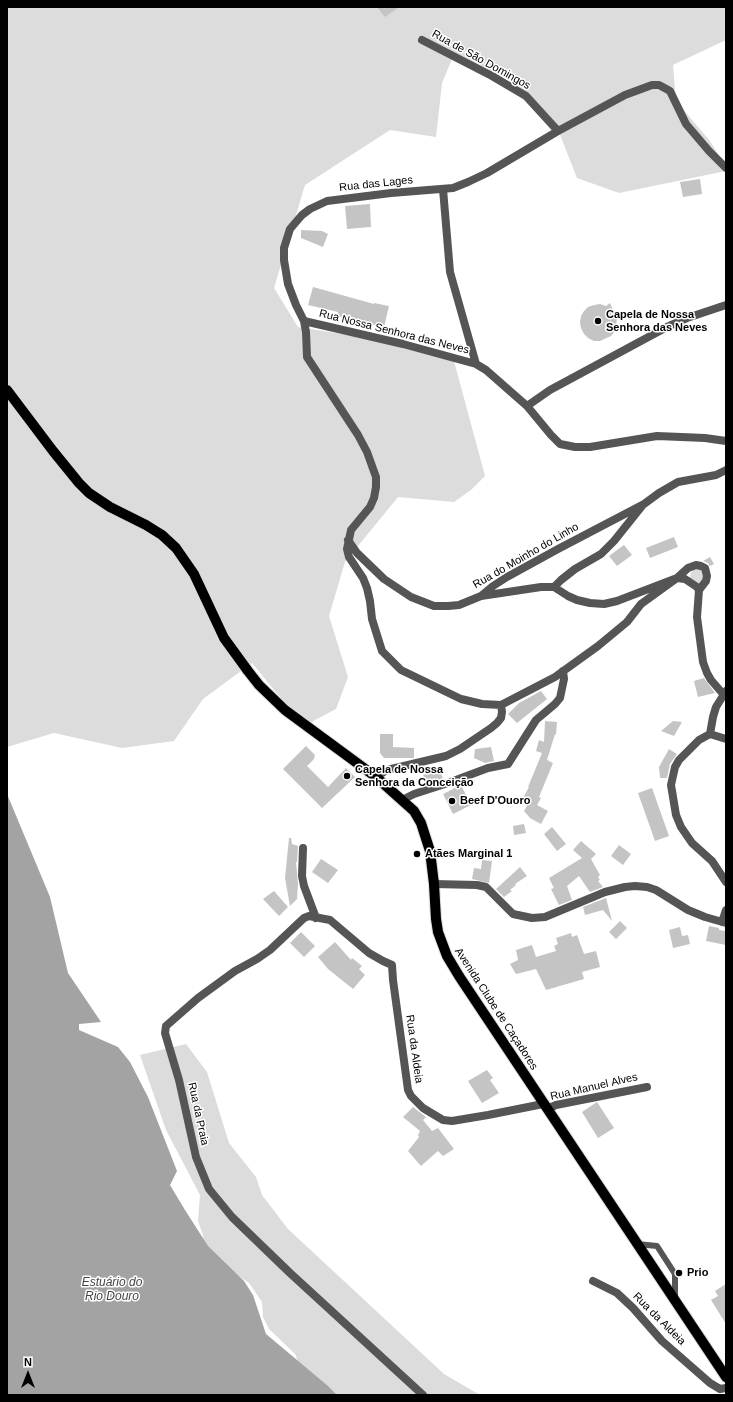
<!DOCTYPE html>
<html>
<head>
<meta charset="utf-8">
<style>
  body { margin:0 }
  #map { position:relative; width:733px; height:1402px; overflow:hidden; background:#fff; font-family:Helvetica,sans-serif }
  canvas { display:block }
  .frame { position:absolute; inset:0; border:8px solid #000; pointer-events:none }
  .north { position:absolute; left:8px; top:1354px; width:40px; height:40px; -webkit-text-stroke:3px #fff; paint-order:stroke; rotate:0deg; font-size:11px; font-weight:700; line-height:16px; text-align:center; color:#000 }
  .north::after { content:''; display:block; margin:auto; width:14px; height:18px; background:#000; clip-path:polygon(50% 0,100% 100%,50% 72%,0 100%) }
</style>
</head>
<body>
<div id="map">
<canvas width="733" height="1402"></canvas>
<div class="frame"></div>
<div class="north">N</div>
</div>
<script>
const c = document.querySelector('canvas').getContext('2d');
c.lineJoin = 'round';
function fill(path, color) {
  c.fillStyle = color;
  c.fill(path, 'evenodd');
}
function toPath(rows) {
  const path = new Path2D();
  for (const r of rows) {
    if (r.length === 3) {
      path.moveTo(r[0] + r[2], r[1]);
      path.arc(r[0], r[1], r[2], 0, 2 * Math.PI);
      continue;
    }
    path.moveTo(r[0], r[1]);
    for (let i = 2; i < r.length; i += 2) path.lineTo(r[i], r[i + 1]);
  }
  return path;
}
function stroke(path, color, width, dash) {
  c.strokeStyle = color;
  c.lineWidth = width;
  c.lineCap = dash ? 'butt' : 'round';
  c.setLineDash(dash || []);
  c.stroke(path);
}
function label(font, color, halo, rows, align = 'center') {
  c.font = font + ' Helvetica,sans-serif';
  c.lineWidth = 3;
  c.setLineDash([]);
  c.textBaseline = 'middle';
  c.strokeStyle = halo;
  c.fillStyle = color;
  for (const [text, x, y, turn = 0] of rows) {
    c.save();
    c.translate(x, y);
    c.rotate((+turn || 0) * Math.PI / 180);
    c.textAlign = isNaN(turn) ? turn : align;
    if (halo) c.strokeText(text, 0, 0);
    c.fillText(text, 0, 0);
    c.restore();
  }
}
fill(toPath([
  [7,7,726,7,726,40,673,65,676,101,710,141,726,167,726,171,619,193,577,178,555,122,513,81,453,57,442,83,436,137,390,130,305,185,274,288,298,327,380,340,454,361,485,476,471,490,454,502,398,497,345,562,329,616,348,677,336,709,313,721,305,728,252,663,203,699,174,741,122,748,54,733,7,747],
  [697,576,7],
  [186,1044,207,1072,229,1143,256,1177,262,1195,288,1229,444,1374,480,1395,329,1395,299,1370,296,1355,269,1329,263,1317,262,1302,249,1283,234,1273,204,1249,203,1235,198,1221,200,1195,166,1130,140,1055]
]), '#dcdcdc');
fill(toPath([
  [7,794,50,897,68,973,101,1022,79,1024,79,1030,118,1047,130,1062,148,1097,177,1171,170,1185,185,1210,208,1246,244,1281,253,1295,266,1334,328,1386,337,1395,7,1395]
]), '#a3a3a3');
fill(toPath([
  [377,7,399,7,385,17],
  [700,179,702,194,683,197,680,182],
  [370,204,371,227,347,229,345,206],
  [301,230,322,231,328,234,323,247,301,238],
  [313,287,374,304,374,303,389,306,384,327,337,316,338,312,308,305],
  [610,303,617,319,615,331,611,336,600,341,594,341,588,338,584,334,581,328,580,322,581,316,584,311,588,307,594,305,600,304,606,306],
  [674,537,678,547,650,558,646,548],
  [624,545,632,555,617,566,609,556],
  [710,557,714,564,710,566,708,563,703,561],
  [704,678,715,693,698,697,694,681],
  [541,691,547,699,517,723,508,714,519,703],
  [545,721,557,722,556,735,555,734,547,760,553,763,539,797,541,798,537,805,548,811,541,824,530,818,524,811,527,806,521,802,529,787,528,787,542,753,536,751,539,740,544,742],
  [673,721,682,722,674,736,661,731],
  [380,734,393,734,393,747,414,748,414,758,384,758,380,753],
  [306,746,315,755,314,759,307,766,328,787,346,768,355,777,322,808,283,769],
  [491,747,494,761,485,763,474,758,475,749],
  [669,749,677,754,670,764,667,778,660,778,659,767],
  [440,770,443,779,426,784,423,775],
  [461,785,471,805,453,814,443,794],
  [652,788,669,836,655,841,638,793],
  [524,824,526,833,514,835,513,826],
  [552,827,566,844,557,851,544,834],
  [289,838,291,838,292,844,298,846,297,862,296,862,298,884,297,899,290,906,285,878],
  [581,841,596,854,591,859,600,875,598,877,600,880,598,881,603,887,590,892,579,876,567,886,572,900,559,905,551,889,554,888,549,878,582,858,573,850],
  [619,845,631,854,623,865,611,856],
  [321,859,338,870,328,883,312,872],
  [482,860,492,861,489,883,472,879,474,868,481,869],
  [520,867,527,876,515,884,516,885,510,890,512,891,504,897,496,889],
  [274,891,288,907,279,916,263,899],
  [606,898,612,921,603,910,585,915,583,907],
  [620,921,627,928,616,939,609,932],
  [709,926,719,928,719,930,726,931,726,945,706,941],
  [680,927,682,936,688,935,690,944,673,948,669,930],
  [301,932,315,946,304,957,290,943],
  [571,933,572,937,577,935,584,954,596,951,600,967,582,972,584,979,546,990,536,969,516,974,510,964,518,960,516,950,532,945,536,957,556,951,554,946,558,944,556,938],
  [335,942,351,960,352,958,362,966,359,969,365,975,353,989,328,969,318,957],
  [487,1070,493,1078,490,1080,499,1093,482,1103,468,1081],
  [597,1102,614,1128,598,1138,582,1112],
  [413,1107,426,1117,423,1120,432,1131,438,1128,454,1149,443,1156,438,1151,421,1166,408,1151,419,1137,418,1135,420,1131,403,1117],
  [726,1284,726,1324,711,1300,718,1296,715,1291]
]), '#c4c4c4');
const primary = toPath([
  [7,390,53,451,79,483,89,493,110,507,146,525,162,535,176,548,194,574,224,638,248,671,259,685,285,710,376,777,414,811,421,823,430,851,434,884,436,919,438,932,447,956,459,976,726,1377]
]);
stroke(primary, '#dbdbdb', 12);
stroke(toPath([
  [637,1244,657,1246,675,1274,675,1299]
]), '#555', 6);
stroke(toPath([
  [422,40,492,76,526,96,558,131],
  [443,189,450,272,476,364],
  [304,321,403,344,476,364,486,370,527,406,551,435,560,444,575,447,590,447,657,436,705,438,726,441],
  [527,406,550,390,667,327,687,318,726,305],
  [348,540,357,553,384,579,411,597,434,606,448,606,459,605,481,596,493,586,507,577,558,549,644,504,659,493,678,482,716,475,726,470],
  [554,587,561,580,575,569,601,554,614,541,642,506],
  [481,596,541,587,554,587,568,596,577,600,590,603,604,604,617,601,677,578,685,579,697,587,699,590],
  [501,705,482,704,461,699,401,670,382,651,372,619,370,601,367,588,363,578,349,557,347,549,351,530,370,507,374,498,376,487,376,477,367,452,358,435,307,357,306,332,304,321,296,305,288,284,284,260,284,248,290,229,302,215,310,209,327,201,391,193,453,188,468,182,487,173,558,131,625,95,652,85,659,85,670,91,686,124,709,151,726,168],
  [501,705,555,677,598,646,627,622,641,604,677,578,688,568,696,565,701,566,705,568,707,576,706,581,699,590,697,617,703,662,707,673,711,680,724,695],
  [710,734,713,717,716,707,726,691],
  [726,739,710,734,699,740,679,760,675,767,671,785,676,815,681,827,692,843,712,861,726,882],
  [376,777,387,770,446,756,460,749,491,728,497,723,501,718,502,712,501,705],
  [402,800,414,794,448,783,488,768,508,764,536,720,555,704,560,698,564,679,563,671],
  [303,848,302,876,304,886,316,918],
  [434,884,477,885,486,887,513,914,532,918,545,917,605,892,625,887,635,886,647,887,656,890,688,910,705,917,726,923],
  [722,922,726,910],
  [547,1109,556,1105,647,1087],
  [593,1281,617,1293,633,1308,662,1341,710,1383,720,1389,726,1388],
  [423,1395,290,1273,232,1217,209,1189,196,1157,179,1080,165,1033,166,1026,198,998,235,971,257,959,270,950,304,918,309,916,330,920,369,953,383,961,392,965,393,980,408,1090,411,1096,423,1108,443,1120,452,1121,488,1115,543,1104]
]), '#555', 8);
stroke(primary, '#000', 10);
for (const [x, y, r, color] of [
  [598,321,4,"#000"],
  [347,776,4,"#000"],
  [452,801,4,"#000"],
  [417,854,4,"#000"],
  [679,1273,4,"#000"]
]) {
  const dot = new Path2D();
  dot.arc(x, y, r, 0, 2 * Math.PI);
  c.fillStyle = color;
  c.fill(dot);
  stroke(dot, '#fff', 1.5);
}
label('11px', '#000', '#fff', [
  ["Rua de São Domingos",481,60,29],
  ["Rua das Lages",376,184,-6],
  ["Rua Nossa Senhora das Neves",394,332,14],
  ["Rua do Moinho do Linho",526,556,-30],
  ["Avenida Clube de Caçadores",496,1009,57],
  ["Rua da Aldeia",414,1049,82],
  ["Rua Manuel Alves",594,1087,-13],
  ["Rua da Praia",198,1114,78],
  ["Rua da Aldeia",659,1319,45]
]);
label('bold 11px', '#000', '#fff', [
  ["Capela de Nossa",606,315],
  ["Senhora das Neves",606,328],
  ["Capela de Nossa",355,770],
  ["Senhora da Conceição",355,783],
  ["Beef D'Ouoro",460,801],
  ["Atães Marginal 1",425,854],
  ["Prio",687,1273]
], 'left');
label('italic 12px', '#444', '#fff', [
  ["Estuário do",112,1283],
  ["Rio Douro",112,1297]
]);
</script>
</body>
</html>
